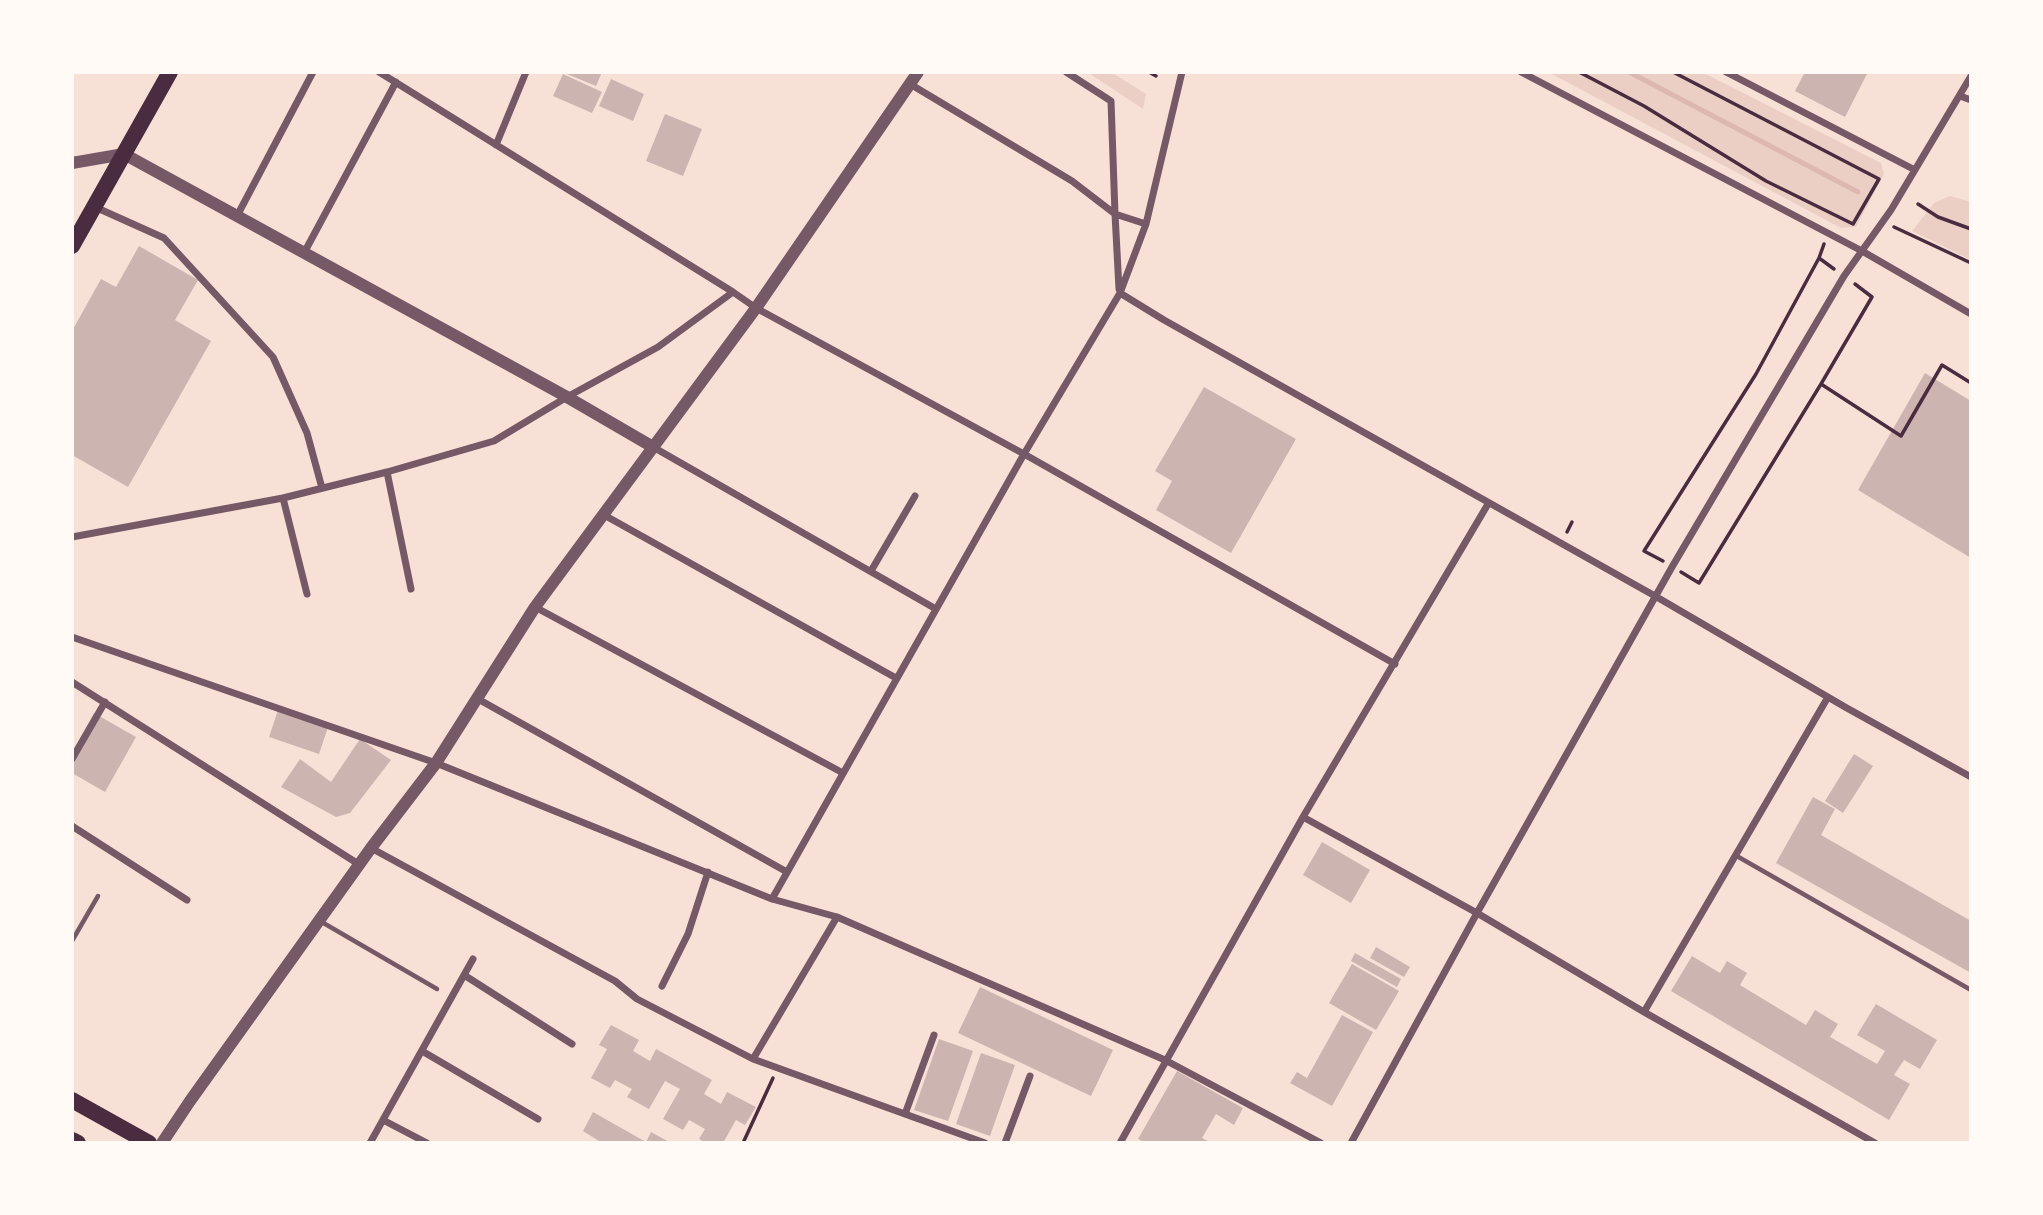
<!DOCTYPE html>
<html>
<head>
<meta charset="utf-8">
<style>
  body { margin:0 }
  #map { position:relative; width:2043px; height:1215px; overflow:hidden; background:#f7e1d7; font-family:"Archivo Narrow",sans-serif }
  canvas { display:block }
  .frame { position:absolute; inset:0; border:74px solid #fffaf5; pointer-events:none }
</style>
</head>
<body>
<div id="map">
<canvas width="2043" height="1215"></canvas>
<div class="frame"></div>
</div>
<script>
const c = document.querySelector('canvas').getContext('2d');
c.lineJoin = 'round';
function fill(path, color) {
  c.fillStyle = color;
  c.fill(path, 'evenodd');
}
function toPath(rows) {
  const path = new Path2D();
  for (const r of rows) {
    path.moveTo(r[0], r[1]);
    for (let i = 2; i < r.length; i += 2) path.lineTo(r[i], r[i + 1]);
  }
  return path;
}
function stroke(path, color, width, dash) {
  c.strokeStyle = color;
  c.lineWidth = width;
  c.lineCap = dash ? 'butt' : 'round';
  c.setLineDash(dash || []);
  c.stroke(path);
}
fill(toPath([
  [1087,72,1111,72,1146,94,1143,109],
  [1548,72,1702,72,1881,163,1884,174,1856,227,1841,228],
  [1950,196,1971,202,1971,260,1912,231,1934,203]
]), '#ebcfc5');
stroke(toPath([
  [1629,72,1858,192]
]), '#dcb8b0', 5);
fill(toPath([
  [562,72,602,72,596,86],
  [1805,72,1868,72,1845,117,1795,91],
  [563,74,602,92,592,113,553,96],
  [611,79,644,94,633,121,599,106],
  [665,114,702,129,683,176,646,161],
  [139,246,198,280,175,320,211,341,128,487,72,455,72,331,101,279,116,287],
  [1925,373,1971,401,1971,558,1858,490],
  [1204,387,1296,439,1231,553,1156,510,1172,481,1155,471],
  [278,710,328,727,319,754,269,737],
  [94,713,136,737,105,792,72,773,72,753],
  [360,739,391,760,350,813,336,817,281,787,300,759,331,782],
  [1854,754,1873,766,1843,813,1825,801],
  [1813,797,1835,809,1821,835,1971,921,1971,973,1776,863],
  [1322,842,1370,870,1351,903,1303,875],
  [1376,947,1410,967,1404,977,1370,958],
  [1355,953,1401,979,1397,987,1351,961],
  [1692,956,1720,973,1727,961,1747,973,1740,985,1806,1025,1815,1010,1838,1024,1830,1037,1877,1064,1885,1051,1857,1035,1876,1004,1937,1040,1920,1069,1904,1060,1894,1075,1910,1084,1889,1120,1671,991],
  [1352,964,1399,991,1376,1030,1329,1003],
  [980,987,1113,1050,1091,1096,958,1033],
  [1342,1015,1373,1032,1332,1106,1290,1083,1297,1072,1307,1078],
  [611,1025,639,1040,633,1051,650,1061,656,1049,712,1080,704,1094,721,1104,727,1092,756,1107,745,1125,736,1120,723,1143,706,1143,699,1139,705,1129,689,1120,683,1130,663,1119,680,1089,665,1081,649,1109,627,1097,632,1089,615,1080,610,1088,591,1078,607,1049,599,1045],
  [939,1039,973,1051,948,1121,914,1110],
  [981,1053,1015,1065,990,1136,956,1124],
  [1177,1071,1243,1108,1234,1125,1216,1114,1202,1138,1212,1143,1146,1143,1138,1139],
  [593,1112,646,1142,651,1132,671,1143,597,1143,599,1141,583,1131]
]), '#ccb4b1');
stroke(toPath([
  [1149,72,1156,76],
  [1579,72,1644,106,1766,181,1853,224,1879,179,1673,72],
  [1918,204,1938,217,1971,229],
  [1894,227,1971,263],
  [1819,258,1834,269],
  [1821,384,1901,436,1942,365,1971,383],
  [1567,532,1572,522],
  [1663,561,1644,551,1756,374,1819,258,1824,244],
  [1681,572,1699,583,1821,384,1872,297,1855,284],
  [743,1143,773,1078]
]), '#4a2c40', 3.5);
stroke(toPath([
  [1735,855,1971,990],
  [320,921,437,989],
  [72,941,98,896]
]), '#755966', 4.5);
stroke(toPath([
  [379,72,733,292,756,308,1024,454,1395,664],
  [1066,72,1111,101,1115,214,1146,224],
  [1521,72,1862,251,1971,314],
  [1726,72,1915,170],
  [910,84,1072,181,1115,214,1119,289],
  [1960,96,1971,100],
  [496,145,526,72],
  [95,207,164,238,273,357,307,433,322,488],
  [237,216,313,72],
  [304,253,396,82],
  [1120,293,1164,320,1655,596,1845,707,1971,777],
  [653,447,936,609],
  [387,472,411,589],
  [283,498,307,594],
  [604,515,896,678],
  [72,537,283,498,387,472,494,441,567,397,658,347,733,292],
  [871,571,915,496],
  [535,607,843,773],
  [72,637,436,763,772,899,837,917,1165,1060,1321,1143],
  [72,682,360,865],
  [478,699,787,872],
  [72,759,105,702],
  [1303,817,1477,913,1644,1012,1875,1143],
  [72,826,187,900],
  [371,848,615,981,637,999,753,1059,837,917],
  [772,899,1024,454,1120,293,1146,224,1182,72],
  [464,975,572,1044],
  [662,986,688,934,708,872],
  [1644,1012,1828,697],
  [422,1051,538,1119],
  [753,1059,985,1143],
  [905,1114,934,1035],
  [383,1120,427,1143],
  [370,1143,473,959],
  [1005,1143,1030,1076],
  [1120,1143,1303,817,1488,504],
  [1351,1143,1477,913,1672,567,1844,276,1891,210,1971,76]
]), '#755966', 7);
stroke(toPath([
  [72,163,124,154,567,397,653,447],
  [162,1143,190,1101,371,848,436,763,535,607,756,308,918,72]
]), '#755966', 12);
stroke(toPath([
  [72,246,170,72],
  [72,1100,149,1143],
  [72,1140,78,1143]
]), '#4a2c40', 16);
</script>
</body>
</html>
